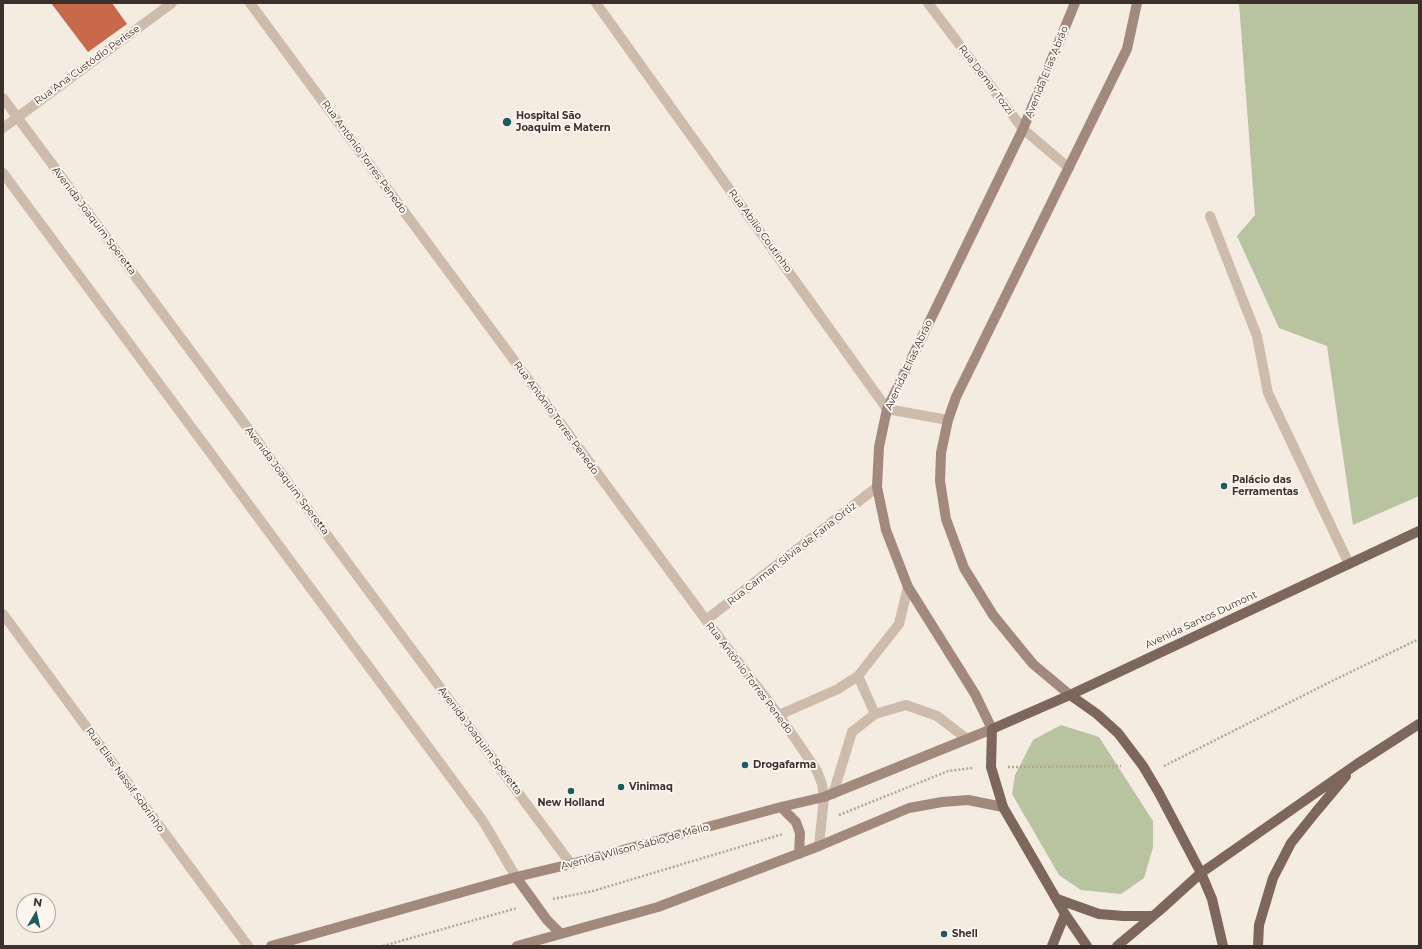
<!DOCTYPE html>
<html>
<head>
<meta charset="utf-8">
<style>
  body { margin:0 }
  #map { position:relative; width:1422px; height:949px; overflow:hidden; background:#f4ebe1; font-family:Montserrat,sans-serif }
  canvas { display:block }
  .frame { position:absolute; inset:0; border:4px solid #3b302b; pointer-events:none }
  .north { position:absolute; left:16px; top:893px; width:40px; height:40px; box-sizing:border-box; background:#fbf5ee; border:1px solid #aea6a0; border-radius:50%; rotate:9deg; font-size:11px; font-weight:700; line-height:16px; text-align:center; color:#3b302b }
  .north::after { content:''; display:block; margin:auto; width:14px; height:18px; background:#1f5a5e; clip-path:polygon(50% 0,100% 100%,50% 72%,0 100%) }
</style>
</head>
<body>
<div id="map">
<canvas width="1422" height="949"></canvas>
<div class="frame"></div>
<div class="north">N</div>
</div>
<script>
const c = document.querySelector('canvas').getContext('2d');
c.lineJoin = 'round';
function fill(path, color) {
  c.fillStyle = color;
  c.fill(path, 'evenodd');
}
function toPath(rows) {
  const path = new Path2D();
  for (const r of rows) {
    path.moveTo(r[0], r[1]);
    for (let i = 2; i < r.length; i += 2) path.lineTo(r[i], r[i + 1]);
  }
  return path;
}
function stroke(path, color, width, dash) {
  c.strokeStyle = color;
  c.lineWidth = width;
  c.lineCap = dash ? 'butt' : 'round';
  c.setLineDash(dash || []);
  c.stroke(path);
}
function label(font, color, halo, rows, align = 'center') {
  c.font = font + ' Montserrat,sans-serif';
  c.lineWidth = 4;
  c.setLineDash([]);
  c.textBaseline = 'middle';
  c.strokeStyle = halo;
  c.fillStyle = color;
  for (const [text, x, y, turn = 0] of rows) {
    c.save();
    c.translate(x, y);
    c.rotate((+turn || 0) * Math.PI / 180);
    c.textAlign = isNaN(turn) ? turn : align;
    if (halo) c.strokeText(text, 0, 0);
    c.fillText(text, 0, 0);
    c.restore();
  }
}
fill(toPath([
  [1239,3,1419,3,1419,496,1353,525,1327,346,1279,328,1237,236,1255,215],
  [1061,725,1099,737,1153,821,1153,847,1144,878,1121,894,1081,890,1059,875,1012,794,1015,775,1033,740]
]), '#b8c4a0');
fill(toPath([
  [51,3,112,3,127,24,88,52]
]), '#c8694b');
stroke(toPath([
  [1164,766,1332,681,1419,639],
  [1008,767,1121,766],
  [839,815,948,771,973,768],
  [553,899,593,891,783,834],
  [383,946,517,908]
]), '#b9a596', 2.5, [2, 2]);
stroke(toPath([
  [1210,216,1257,336,1268,393,1349,564],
  [858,676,875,714],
  [779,715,838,689,858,676,899,624,908,587],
  [833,794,852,732,875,714,906,705,937,716,967,739]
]), '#cdbbac', 10);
stroke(toPath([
  [250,3,706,620,779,715,817,771,822,784,824,797,819,846],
  [596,3,887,409,948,420],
  [928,3,1023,129,1069,168],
  [3,98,571,864],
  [3,128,172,3],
  [3,173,483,821,516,877],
  [3,614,248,946],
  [706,620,877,487]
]), '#cdbbac', 10);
stroke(toPath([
  [1070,695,1033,664,993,615,964,568,946,519,940,481,941,453,948,420,956,397,1127,49,1137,3],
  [781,807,796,822,800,833,799,854],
  [516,877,547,920,561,934],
  [271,946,516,877,571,864,781,807,824,797,992,729,975,694,908,587,886,530,877,487,879,447,887,409,1023,129,1075,3],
  [517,946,658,907,819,846,909,808,942,802,968,800,1003,807]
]), '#a18a7d', 10);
stroke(toPath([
  [1070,695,1097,714,1118,733,1143,766,1159,793,1201,873,1212,899,1223,946],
  [1057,899,1099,914,1123,916,1153,916],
  [1052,946,1065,914],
  [1087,946,1065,914,1003,807,991,767,992,729,1070,695,1419,531],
  [1117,946,1159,911,1201,873,1357,764,1419,724],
  [1258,946,1259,925,1273,878,1291,843,1315,813,1346,776]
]), '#7d675c', 10);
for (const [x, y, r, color] of [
  [507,122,5,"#1f5a5e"],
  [1224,486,4,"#1f5a5e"],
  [745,765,4,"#1f5a5e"],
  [621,787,4,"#1f5a5e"],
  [571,791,4,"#1f5a5e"],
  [944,934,4,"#1f5a5e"]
]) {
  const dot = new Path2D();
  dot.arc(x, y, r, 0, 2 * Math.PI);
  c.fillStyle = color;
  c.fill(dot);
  stroke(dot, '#fbf5ee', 1.5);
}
label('10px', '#3b302b', '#fbf5ee', [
  ["Rua Ana Custódio Perisse",87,65,-36],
  ["Avenida Elias Abrão",1047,72,-68],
  ["Rua Demar Tozzi",986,80,53],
  ["Rua Antônio Torres Penedo",364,157,54],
  ["Avenida Joaquim Speretta",94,221,53],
  ["Rua Abílio Coutinho",760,231,54],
  ["Avenida Elias Abrão",909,365,-65],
  ["Rua Antônio Torres Penedo",556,418,54],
  ["Avenida Joaquim Speretta",287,481,53],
  ["Rua Carman Silvia de Faria Ortiz",792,554,-38],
  ["Avenida Santos Dumont",1201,620,-25],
  ["Rua Antônio Torres Penedo",749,678,53],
  ["Avenida Joaquim Speretta",480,741,53],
  ["Rua Elias Nassif Sobrinho",125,780,54],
  ["Avenida Wilson Sábio de Mello",635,847,-15]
]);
label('bold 10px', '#3b302b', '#fbf5ee', [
  ["Hospital São",516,116],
  ["Joaquim e Matern",516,128],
  ["Palácio das",1232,480],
  ["Ferramentas",1232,492],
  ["Drogafarma",753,765],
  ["Vinimaq",629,787],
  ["New Holland",571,803,"center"],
  ["Shell",952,934]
], 'left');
</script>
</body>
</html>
